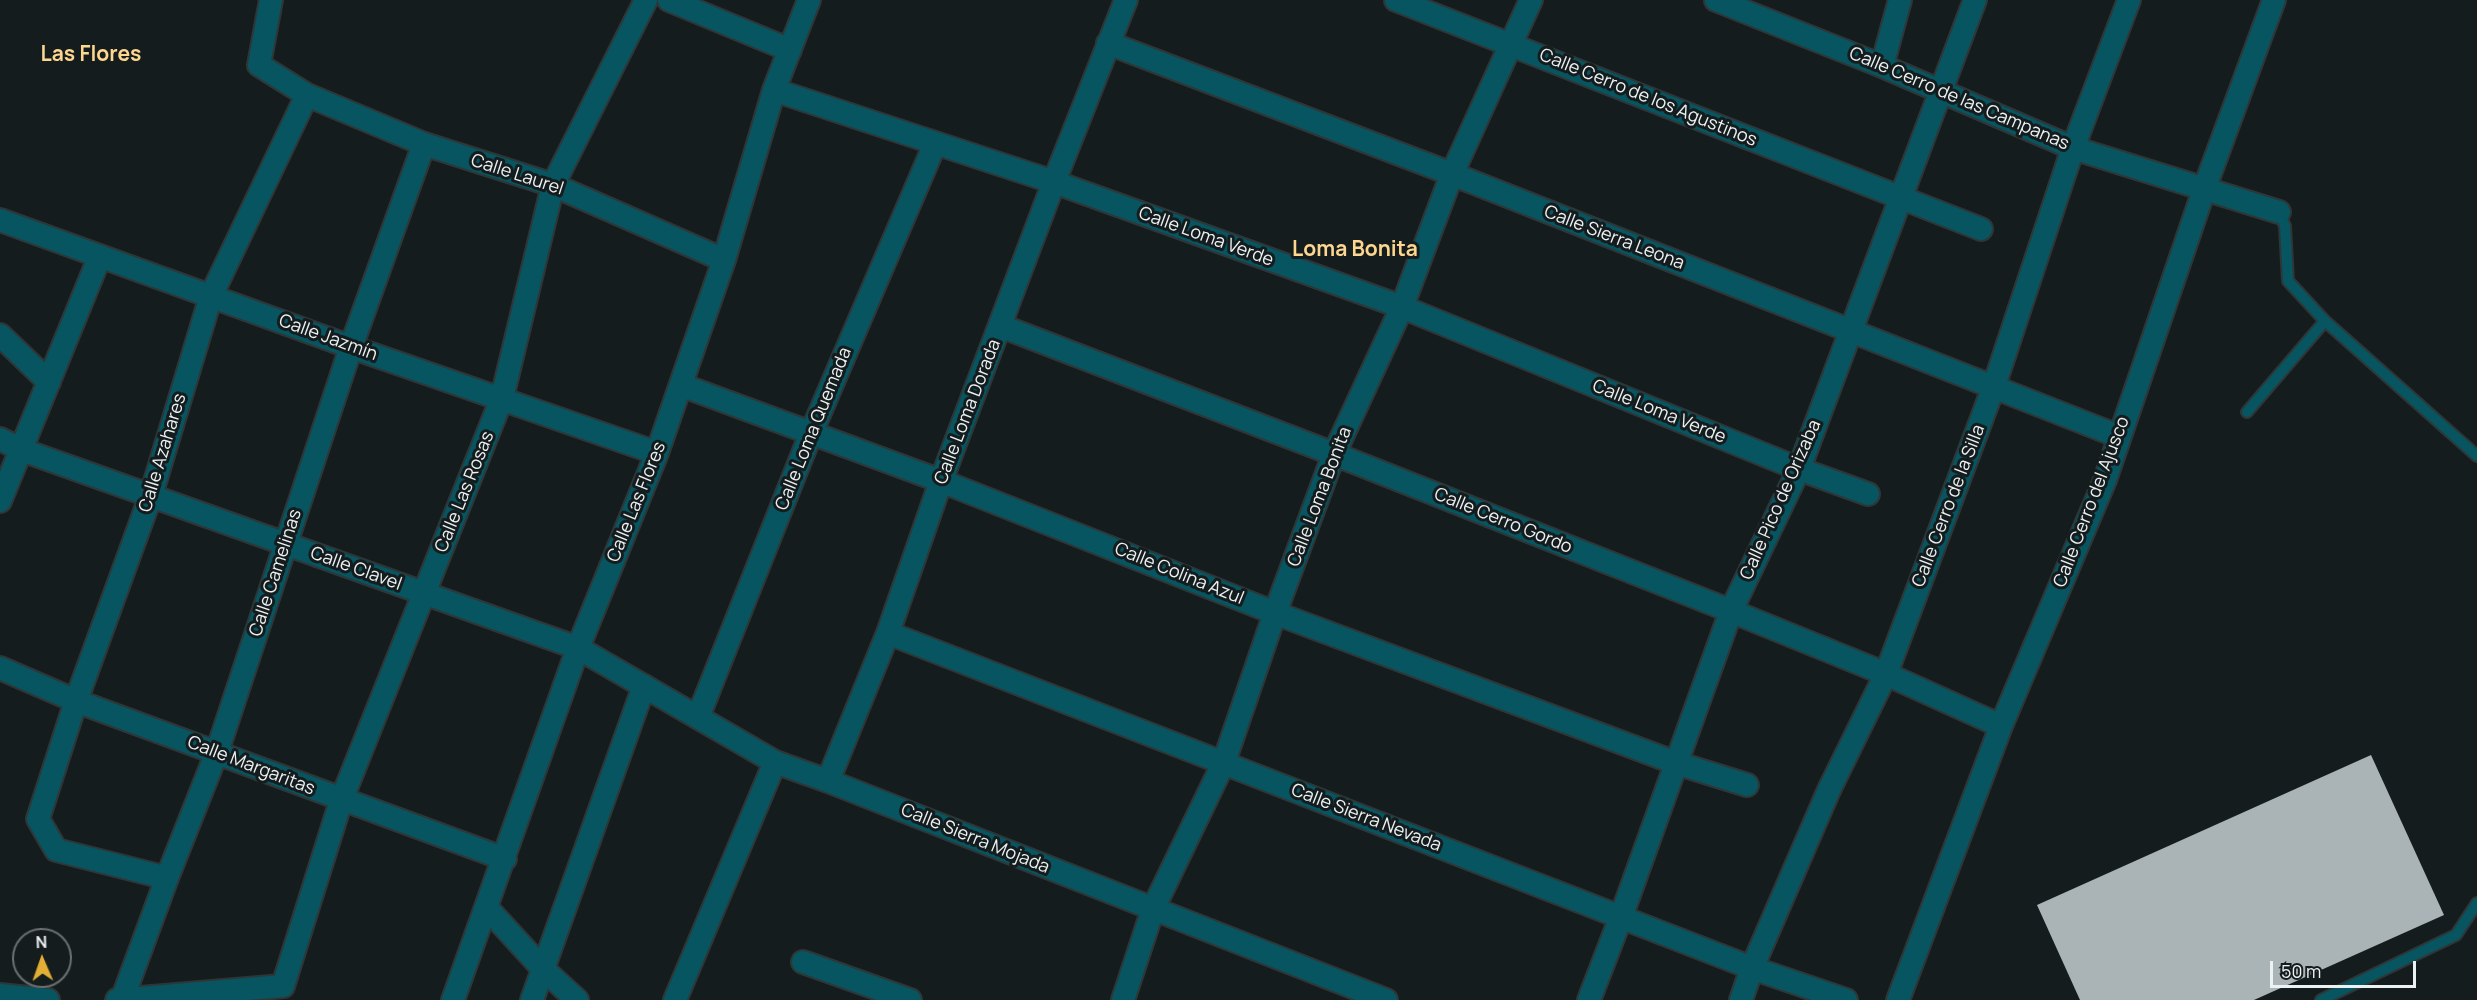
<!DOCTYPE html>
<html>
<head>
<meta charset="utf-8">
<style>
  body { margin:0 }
  #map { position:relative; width:2477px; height:1000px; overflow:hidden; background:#151c1e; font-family:Manrope,sans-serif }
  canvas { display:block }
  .north { position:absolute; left:12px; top:928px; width:60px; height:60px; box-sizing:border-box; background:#151c1e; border:2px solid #6b7173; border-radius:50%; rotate:358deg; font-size:16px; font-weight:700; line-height:24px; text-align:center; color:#ecf1f2 }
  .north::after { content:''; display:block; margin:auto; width:21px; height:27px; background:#e3ae35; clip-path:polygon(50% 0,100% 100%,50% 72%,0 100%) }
  .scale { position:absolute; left:2270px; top:961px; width:146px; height:27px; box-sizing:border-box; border:3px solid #ecf1f2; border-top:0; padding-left:8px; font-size:18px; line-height:21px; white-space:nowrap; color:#ecf1f2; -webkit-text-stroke:4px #151c1e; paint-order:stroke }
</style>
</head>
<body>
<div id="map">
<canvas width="2477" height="1000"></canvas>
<div class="north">N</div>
<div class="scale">50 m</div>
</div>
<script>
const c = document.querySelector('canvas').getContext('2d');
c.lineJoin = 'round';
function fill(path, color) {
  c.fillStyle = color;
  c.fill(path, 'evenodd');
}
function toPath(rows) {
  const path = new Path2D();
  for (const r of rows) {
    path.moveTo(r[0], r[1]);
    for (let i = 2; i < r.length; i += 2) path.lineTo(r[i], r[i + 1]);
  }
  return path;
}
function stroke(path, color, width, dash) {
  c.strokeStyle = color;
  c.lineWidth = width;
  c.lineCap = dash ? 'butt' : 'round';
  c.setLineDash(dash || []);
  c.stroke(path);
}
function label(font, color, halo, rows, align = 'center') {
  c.font = font + ' Manrope,sans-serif';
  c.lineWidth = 6;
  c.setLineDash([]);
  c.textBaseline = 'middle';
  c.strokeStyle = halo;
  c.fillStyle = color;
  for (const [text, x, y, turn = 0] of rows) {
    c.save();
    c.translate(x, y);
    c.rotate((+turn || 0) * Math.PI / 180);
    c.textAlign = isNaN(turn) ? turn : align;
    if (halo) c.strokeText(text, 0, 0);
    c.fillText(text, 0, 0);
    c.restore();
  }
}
fill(toPath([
  [2371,755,2444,915,2254,1000,2080,1000,2037,905]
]), '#aab4b6');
const service = toPath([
  [2279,212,2285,226,2288,281,2325,321,2477,456],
  [2247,412,2325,321],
  [2321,1000,2456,935,2477,903]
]);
const minor = toPath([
  [271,0,259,65,307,95,424,144,553,185,724,260],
  [669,0,790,50],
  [1396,0,1981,229],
  [1716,0,1882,66,2073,148,2279,212],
  [1108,43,1452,174,2118,436],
  [1882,66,1900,0],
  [774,90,1054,182,1402,307,1799,469,1868,494],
  [0,220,351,347,657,453],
  [1001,326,1334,454,1731,611,1886,674,2001,726],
  [0,335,49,382],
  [681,385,941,481,1275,613,1676,763,1747,785],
  [0,439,22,450,578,648,775,762,828,781,1386,1000],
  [0,501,100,256],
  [888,633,1752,968,1846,1000],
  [0,668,76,701,505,859],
  [698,717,812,431,935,144],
  [828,781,888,633,941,481,1054,182,1126,0],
  [167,878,56,850,38,819,76,701,151,495,211,296,307,95],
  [487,908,543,969,577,1000],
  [803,962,910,1000],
  [0,995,48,1000],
  [117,1000,283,986,341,801,502,398,553,185,646,0],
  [122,1000,167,878,217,752,351,347,424,144],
  [453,1000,578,648,657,453,724,260,774,90,809,0],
  [532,1000,644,686],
  [675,1000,775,762],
  [1123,1000,1153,909,1224,762,1275,613,1334,454,1402,307,1452,174,1531,0],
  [1589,1000,1621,917,1731,611,1799,469,1975,0],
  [1741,1000,1752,968,1829,790,1886,674,1994,386,2073,148,2129,0],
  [1898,1000,2001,726,2105,480,2205,187,2274,0]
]);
stroke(service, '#2f3637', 14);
stroke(minor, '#2f3637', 26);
stroke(service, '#065560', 10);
stroke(minor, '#065560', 22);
label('18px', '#ecf1f2', '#151c1e', [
  ["Calle Cerro de los Agustinos",1648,98,22],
  ["Calle Cerro de las Campanas",1959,99,23],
  ["Calle Laurel",517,175,18],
  ["Calle Loma Verde",1206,237,20],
  ["Calle Sierra Leona",1614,238,21],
  ["Calle Jazmín",328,338,20],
  ["Calle Loma Dorada",968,412,-69],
  ["Calle Loma Verde",1659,412,22],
  ["Calle Loma Quemada",814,429,-68],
  ["Calle Azahares",163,453,-73],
  ["Calle Las Rosas",465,492,-68],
  ["Calle Loma Bonita",1320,497,-69],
  ["Calle Pico de Orizaba",1781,500,-66],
  ["Calle Las Flores",637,502,-68],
  ["Calle Cerro del Ajusco",2092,502,-69],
  ["Calle Cerro de la Silla",1949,506,-69],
  ["Calle Cerro Gordo",1503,521,22],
  ["Calle Clavel",356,569,20],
  ["Calle Camelinas",276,573,-72],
  ["Calle Colina Azul",1179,574,22],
  ["Calle Margaritas",251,766,21],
  ["Calle Sierra Nevada",1366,818,21],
  ["Calle Sierra Mojada",975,839,22]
]);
label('bold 21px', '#fdd78f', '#151c1e', [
  ["Las Flores",91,55],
  ["Loma Bonita",1355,250]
]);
</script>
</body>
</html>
